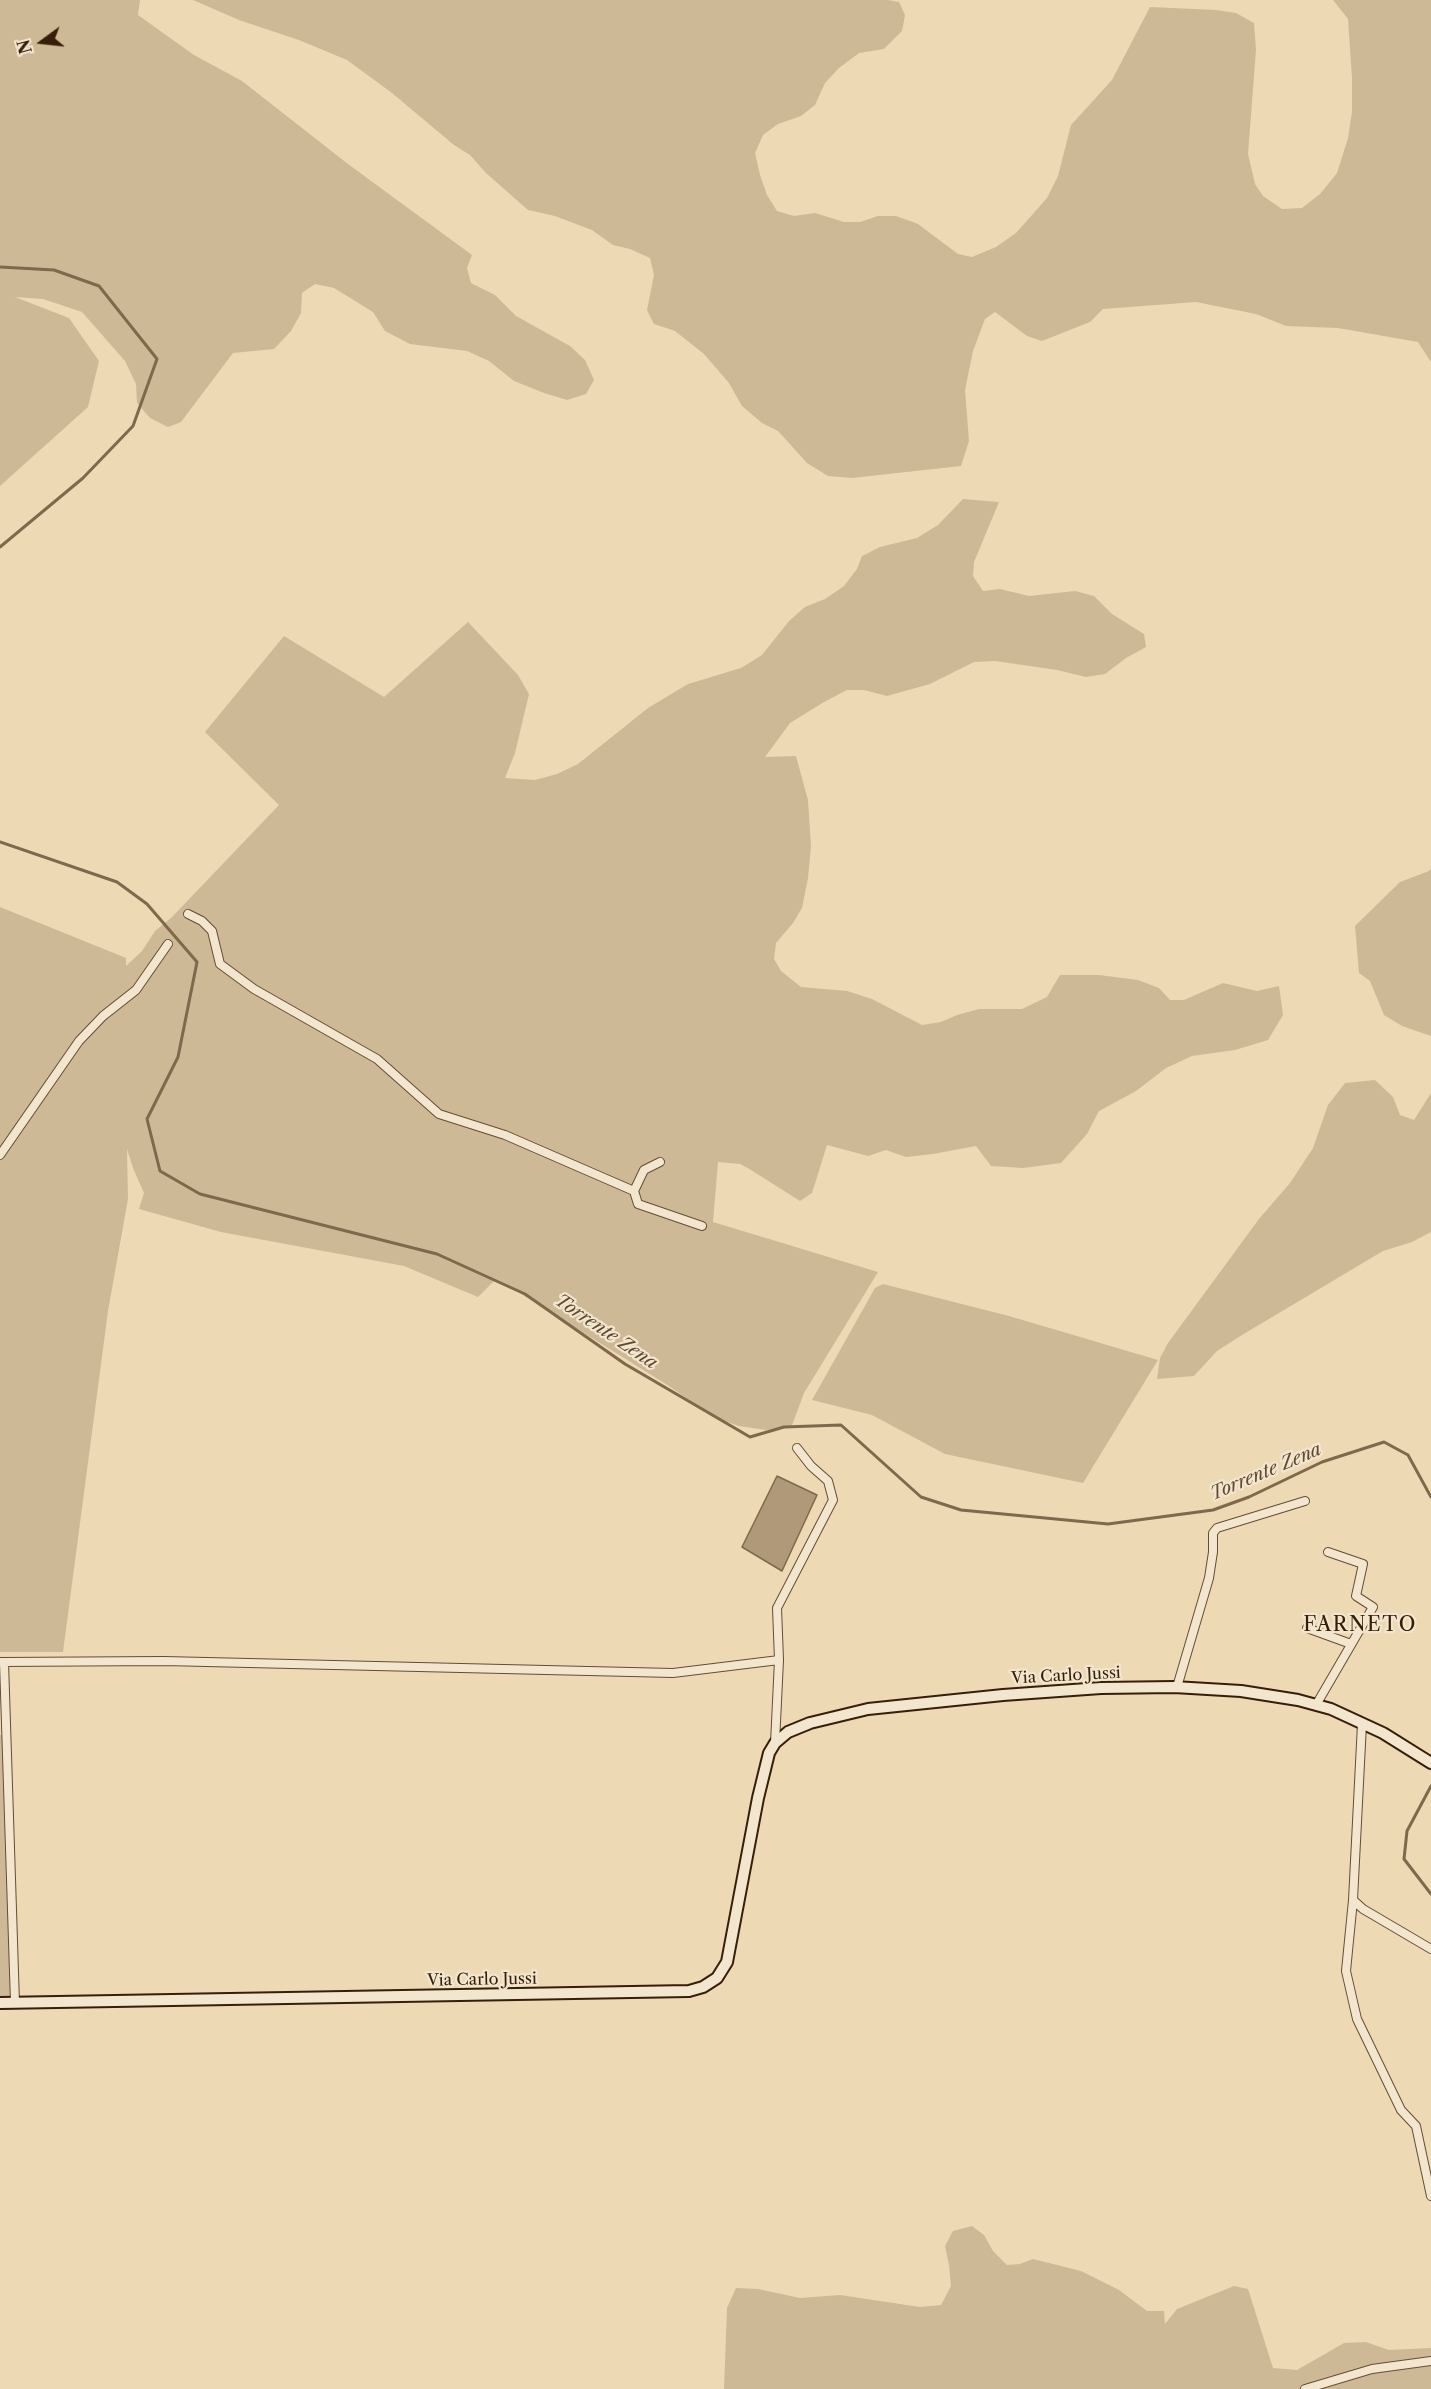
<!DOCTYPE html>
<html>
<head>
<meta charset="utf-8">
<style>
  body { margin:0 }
  #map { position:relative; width:1431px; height:2389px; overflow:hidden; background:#edd9b3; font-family:"Libre Caslon Text",serif }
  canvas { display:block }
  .north { position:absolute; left:12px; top:12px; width:60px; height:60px; -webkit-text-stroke:4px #f3e6ce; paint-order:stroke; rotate:255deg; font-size:16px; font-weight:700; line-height:24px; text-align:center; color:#361e08 }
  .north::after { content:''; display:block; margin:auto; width:21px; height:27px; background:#361e08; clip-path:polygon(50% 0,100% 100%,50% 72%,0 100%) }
</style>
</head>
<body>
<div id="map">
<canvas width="1431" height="2389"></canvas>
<div class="north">N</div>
</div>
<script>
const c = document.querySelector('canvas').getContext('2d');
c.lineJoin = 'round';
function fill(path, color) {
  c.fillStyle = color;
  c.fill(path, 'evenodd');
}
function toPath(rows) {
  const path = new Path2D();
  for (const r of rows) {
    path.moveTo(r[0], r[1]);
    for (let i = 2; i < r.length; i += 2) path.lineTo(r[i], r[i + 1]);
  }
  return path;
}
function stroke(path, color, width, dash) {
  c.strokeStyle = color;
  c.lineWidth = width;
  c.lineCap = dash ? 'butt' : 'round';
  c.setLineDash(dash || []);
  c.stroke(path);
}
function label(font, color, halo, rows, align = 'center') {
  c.font = font + ' "Libre Caslon Text",serif';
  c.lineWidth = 4.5;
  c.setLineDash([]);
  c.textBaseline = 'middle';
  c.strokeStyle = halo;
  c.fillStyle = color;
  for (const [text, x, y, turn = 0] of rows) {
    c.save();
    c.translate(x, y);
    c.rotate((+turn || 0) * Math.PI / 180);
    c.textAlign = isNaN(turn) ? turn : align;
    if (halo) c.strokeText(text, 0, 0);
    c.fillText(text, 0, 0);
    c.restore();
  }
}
fill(toPath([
  [0,0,140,0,138,15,194,55,242,81,348,164,472,255,467,268,471,283,495,295,516,316,570,346,585,360,594,380,586,394,567,400,544,393,514,381,489,361,467,351,410,344,385,331,373,312,334,288,315,284,302,293,301,313,291,331,274,349,233,353,181,422,168,427,150,418,137,403,136,384,125,361,82,312,43,299,15,297,69,318,99,361,88,407,0,486],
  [193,0,888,0,899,2,905,15,902,31,884,49,859,53,839,68,825,83,815,105,801,116,778,124,763,135,755,153,760,175,767,195,777,211,794,216,815,213,844,222,860,222,878,216,896,216,918,224,958,254,972,257,996,247,1016,233,1047,198,1058,176,1071,125,1112,80,1150,7,1216,10,1236,13,1254,23,1256,50,1248,154,1255,184,1263,196,1282,209,1302,208,1320,194,1337,173,1348,138,1352,112,1352,78,1348,19,1333,0,1431,0,1431,362,1418,342,1338,328,1286,326,1256,314,1196,302,1103,309,1090,322,1042,341,1027,336,995,312,985,319,973,351,965,390,969,441,961,466,852,478,828,476,807,463,778,431,762,423,742,406,729,383,704,354,675,331,654,324,647,310,654,275,650,258,630,249,613,245,592,230,555,216,528,210,486,173,470,155,454,145,392,93,347,60,299,40,239,20],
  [963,499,999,502,974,562,973,576,983,591,1000,589,1029,596,1075,591,1094,596,1112,614,1144,634,1146,647,1126,658,1105,674,1086,677,1057,670,995,661,974,662,930,684,887,696,864,690,847,690,824,702,790,723,765,757,796,756,808,800,811,846,808,878,802,908,793,923,776,943,774,959,781,971,801,987,847,991,872,999,922,1025,941,1022,957,1015,979,1009,1022,1009,1047,997,1060,975,1099,975,1138,980,1159,988,1170,1000,1184,1000,1223,983,1257,991,1279,986,1283,1015,1268,1040,1235,1050,1192,1056,1166,1068,1136,1091,1099,1111,1087,1134,1061,1163,1023,1168,991,1166,976,1146,933,1154,906,1157,886,1150,868,1156,827,1145,812,1193,800,1201,751,1170,740,1164,718,1162,713,1222,878,1272,804,1393,791,1428,766,1430,739,1426,713,1417,669,1386,518,1292,494,1281,478,1297,404,1266,221,1232,139,1209,144,1193,133,1168,127,1149,128,1199,108,1311,63,1652,0,1652,0,907,126,958,126,966,142,951,155,931,172,917,279,805,205,732,284,636,384,697,468,622,518,675,529,694,515,753,505,778,535,780,557,774,578,764,648,708,688,684,741,668,762,655,789,621,805,607,825,599,844,586,857,569,862,556,880,547,917,538,938,525],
  [1431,868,1431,1036,1402,1026,1384,1015,1370,981,1359,973,1355,926,1400,882,1429,871],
  [1375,1080,1393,1097,1400,1115,1414,1120,1431,1093,1431,1232,1412,1242,1383,1251,1242,1335,1217,1351,1194,1376,1157,1379,1160,1358,1168,1343,1259,1219,1290,1183,1313,1148,1328,1105,1345,1083],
  [883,1284,1009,1316,1158,1360,1083,1483,945,1454,872,1415,812,1400,875,1288],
  [0,1735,5,1735,13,1844,13,2010,0,2010],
  [972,2226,984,2235,993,2251,1007,2265,1020,2264,1033,2259,1081,2271,1119,2290,1147,2311,1164,2311,1165,2324,1177,2309,1234,2286,1248,2289,1273,2368,1297,2370,1344,2343,1366,2342,1389,2350,1431,2348,1431,2389,724,2389,727,2308,736,2288,758,2289,800,2298,840,2295,920,2307,941,2305,951,2286,949,2265,945,2246,953,2231]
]), '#ceb996');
const water = toPath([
  [777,1476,817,1495,782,1571,742,1547,777,1476]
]);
fill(water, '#af9979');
stroke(water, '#7f684c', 1.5);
stroke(toPath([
  [0,267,54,270,99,286,157,359,133,426,83,478,0,547],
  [0,842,117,882,147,904,197,962,178,1057,147,1119,160,1171,200,1194,437,1254,525,1294,625,1364,750,1437,784,1427,841,1425,921,1497,961,1510,1108,1524,1213,1510,1249,1497,1322,1462,1384,1442,1408,1455,1431,1497],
  [1431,1786,1407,1831,1404,1859,1431,1894]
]), '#7f684c', 3);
const street = toPath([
  [188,914,202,921,212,931,220,964,254,989,377,1059,439,1114,505,1135,634,1191,638,1204,702,1226],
  [0,1155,79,1041,103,1016,136,990,168,944],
  [634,1191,644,1170,660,1162],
  [1307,1628,1351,1644],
  [0,1662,164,1661,673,1673,779,1660],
  [4,1662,15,2003],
  [1177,1687,1209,1578,1213,1552,1213,1533,1217,1528,1305,1501],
  [1316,1705,1373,1607,1356,1596,1363,1564,1328,1552],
  [1362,1724,1353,1900,1363,1909,1431,1949],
  [775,1743,779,1660,777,1608,833,1500,828,1481,811,1466,797,1448],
  [1353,1900,1346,1971,1357,2019,1401,2110,1416,2126,1431,2196],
  [1305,2389,1372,2369,1431,2361]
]);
const secondary = toPath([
  [0,2003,689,1991,703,1987,717,1978,727,1962,758,1798,769,1753,775,1743,788,1732,810,1723,868,1709,1003,1695,1101,1688,1174,1687,1241,1691,1298,1700,1331,1709,1383,1733,1431,1763]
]);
stroke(street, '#644d33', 10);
stroke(secondary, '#361e08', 14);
stroke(street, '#f3e6ce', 8);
stroke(secondary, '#f3e6ce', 10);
label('16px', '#361e08', '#f3e6ce', [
  ["Via Carlo Jussi",1066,1676,-3],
  ["Via Carlo Jussi",482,1980,-1]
]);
label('italic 18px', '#604930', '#f3e6ce', [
  ["Torrente Zena",606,1332,34],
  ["Torrente Zena",1266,1472,-23]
]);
c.letterSpacing = '1.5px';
label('20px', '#361e08', '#f3e6ce', [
  ["FARNETO",1360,1625]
]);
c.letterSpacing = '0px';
</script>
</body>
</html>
